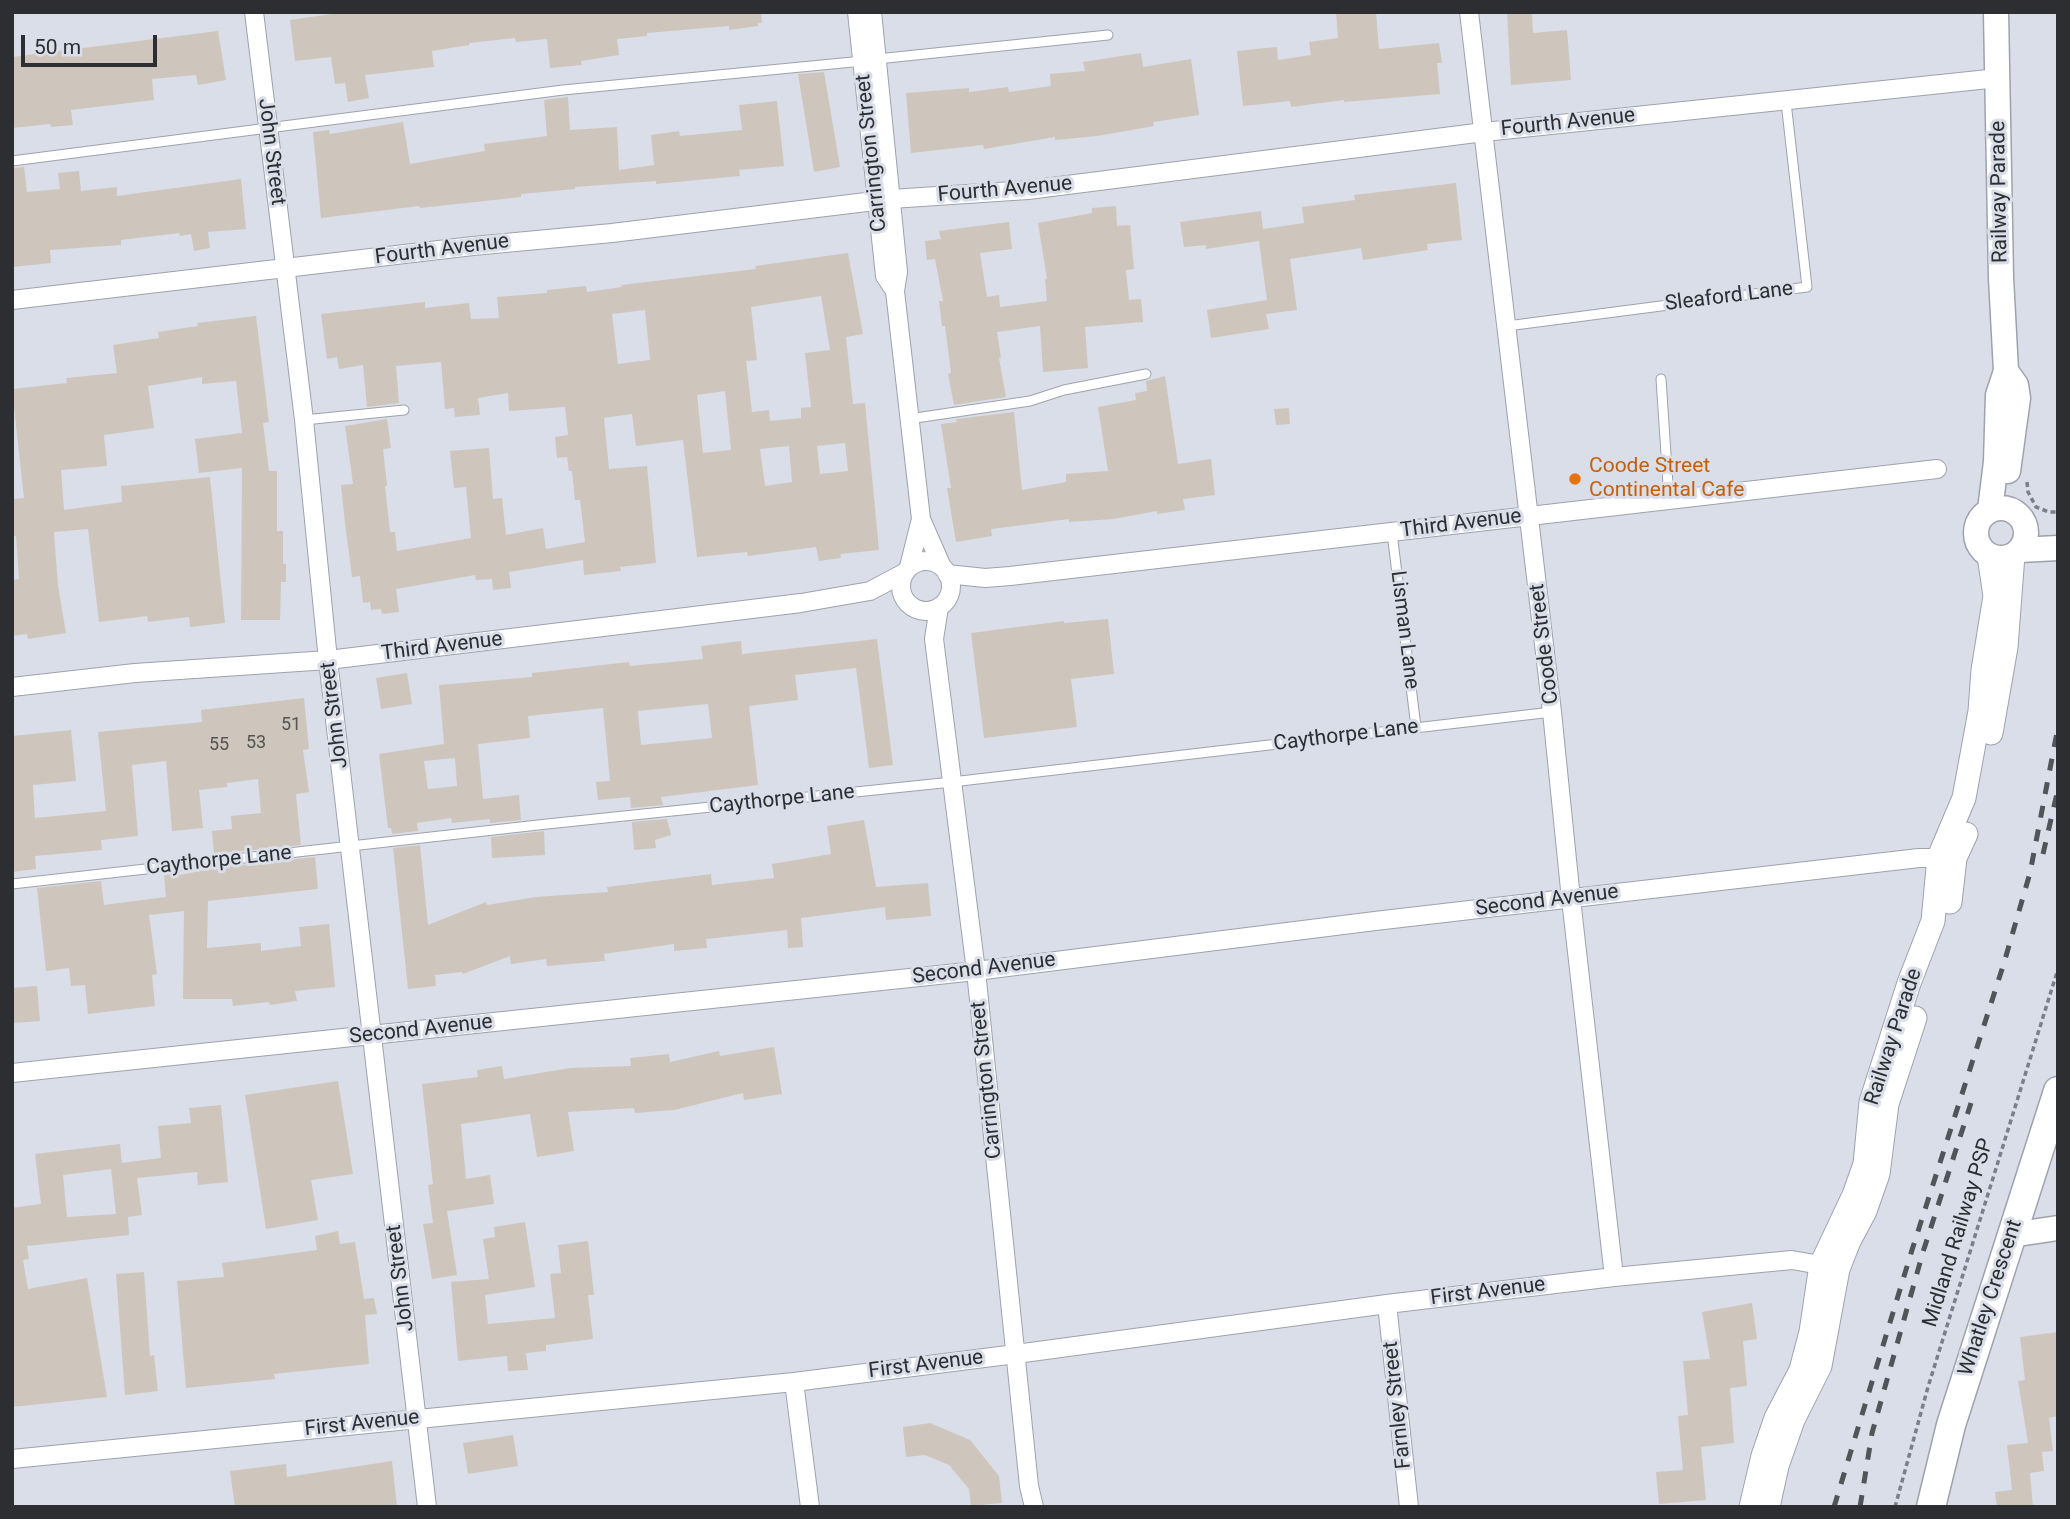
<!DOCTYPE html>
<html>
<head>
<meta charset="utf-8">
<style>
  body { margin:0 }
  #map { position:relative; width:2070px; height:1519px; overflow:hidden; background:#d9dee9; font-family:Roboto,sans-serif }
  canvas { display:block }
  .frame { position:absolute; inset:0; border:14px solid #2c2e32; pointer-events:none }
  .scale { position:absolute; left:21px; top:35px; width:136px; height:32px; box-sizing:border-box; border:4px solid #2c2e32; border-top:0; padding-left:9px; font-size:21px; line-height:24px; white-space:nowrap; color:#2c2e32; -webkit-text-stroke:5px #d9dee9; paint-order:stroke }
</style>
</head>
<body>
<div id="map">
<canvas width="2070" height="1519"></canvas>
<div class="frame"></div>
<div class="scale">50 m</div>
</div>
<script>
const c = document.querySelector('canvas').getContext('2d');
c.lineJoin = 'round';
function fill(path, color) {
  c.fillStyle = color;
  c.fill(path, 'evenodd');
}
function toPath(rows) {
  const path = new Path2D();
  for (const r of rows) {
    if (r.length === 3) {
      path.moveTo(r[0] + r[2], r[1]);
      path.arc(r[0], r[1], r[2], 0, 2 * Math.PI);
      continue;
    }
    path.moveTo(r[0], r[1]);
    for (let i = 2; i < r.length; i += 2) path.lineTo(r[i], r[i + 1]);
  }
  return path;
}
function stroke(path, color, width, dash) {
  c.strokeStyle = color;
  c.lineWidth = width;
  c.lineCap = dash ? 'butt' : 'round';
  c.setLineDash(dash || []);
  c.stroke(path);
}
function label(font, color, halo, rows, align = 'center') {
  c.font = font + ' Roboto,sans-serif';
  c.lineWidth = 6;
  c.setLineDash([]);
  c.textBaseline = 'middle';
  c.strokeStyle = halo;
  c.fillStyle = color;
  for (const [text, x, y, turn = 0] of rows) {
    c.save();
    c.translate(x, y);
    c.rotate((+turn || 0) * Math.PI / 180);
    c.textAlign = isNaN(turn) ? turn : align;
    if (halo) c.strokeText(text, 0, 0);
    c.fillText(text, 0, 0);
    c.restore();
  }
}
fill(toPath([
  [345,12,761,12,762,23,758,23,758,26,729,30,729,26,647,33,647,36,617,39,619,55,581,61,582,65,550,68,547,39,516,42,515,38,469,43,469,45,432,51,434,67,365,75,369,98,348,102,345,83,335,84,331,57,295,61,290,20],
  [1336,12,1376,12,1379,49,1439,43,1442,63,1437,63,1440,94,1344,102,1344,100,1291,107,1290,101,1243,106,1237,51,1277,47,1278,60,1311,55,1309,42,1338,38],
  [1507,12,1532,12,1533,33,1567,30,1571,80,1511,85],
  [218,31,226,80,198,85,196,75,152,79,154,100,71,110,73,125,51,127,50,124,12,128,12,57],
  [1141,53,1143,67,1191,59,1199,115,1153,122,1154,126,1097,136,1055,140,1055,137,984,149,983,145,911,153,906,93,969,88,969,92,1008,87,1009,92,1051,86,1050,74,1085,71,1083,62],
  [824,72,840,167,814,172,798,74],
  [568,97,570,130,617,127,619,170,654,165,651,135,679,131,680,136,742,130,739,105,777,101,784,166,739,170,740,176,656,184,656,181,575,187,575,189,521,194,521,197,420,208,419,206,321,218,313,132,329,130,330,134,403,122,410,164,485,151,484,144,547,136,544,100],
  [24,167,27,192,60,189,58,173,79,171,81,191,117,187,117,196,241,179,246,229,208,232,210,248,194,251,191,234,180,236,179,233,121,240,121,245,50,250,51,263,12,267,12,168],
  [1456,183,1462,240,1427,244,1428,250,1363,260,1361,248,1290,259,1297,310,1266,314,1269,329,1211,338,1207,310,1267,300,1259,241,1206,249,1206,245,1184,247,1180,222,1261,211,1263,229,1304,223,1302,207,1355,200,1354,195],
  [1116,206,1117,226,1130,225,1134,269,1126,270,1129,300,1141,299,1143,322,1085,327,1088,368,1043,372,1040,326,997,332,1001,358,999,358,1006,397,954,405,948,374,951,373,945,326,942,326,939,301,943,301,935,259,927,260,925,241,941,239,939,231,1009,222,1012,249,980,253,987,297,999,295,1000,307,1047,301,1045,279,1047,279,1038,223,1092,213,1092,208],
  [848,253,863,334,846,337,853,404,865,403,879,550,840,554,841,558,819,561,816,547,748,556,747,552,697,557,683,440,636,446,632,414,604,418,609,469,647,466,656,563,620,567,621,571,584,575,583,560,509,572,511,588,493,590,492,579,476,580,475,575,396,589,399,612,382,614,381,609,371,610,370,602,363,603,360,576,352,577,345,523,341,485,353,484,345,426,387,419,391,448,383,449,387,486,385,486,390,532,395,532,397,551,471,538,466,487,454,488,450,451,489,448,493,499,502,498,506,535,543,528,546,549,585,542,580,500,575,500,572,471,569,471,567,457,557,458,555,437,568,435,565,407,509,411,508,393,478,398,480,415,455,417,454,408,445,409,441,362,396,366,399,403,367,407,363,365,339,369,337,357,327,359,321,314,425,302,425,308,469,303,471,319,499,318,497,297,547,293,547,290,586,286,587,292,622,287,621,285,756,269,755,266],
  [821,296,830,350,805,353,811,407,801,408,801,418,770,421,769,410,752,412,746,361,757,360,751,307],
  [645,310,650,360,618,364,612,314],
  [725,391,731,450,703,453,697,395],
  [845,443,848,471,820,474,817,446],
  [789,446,792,482,765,486,760,449],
  [256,316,269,422,263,423,269,471,277,471,277,531,283,531,283,564,286,564,286,582,281,582,280,620,241,620,242,468,199,473,195,439,242,433,236,381,202,384,202,377,148,386,154,428,104,435,107,466,61,470,64,510,122,502,121,486,210,477,225,623,190,627,189,617,148,622,147,616,99,622,88,529,54,532,58,586,66,633,28,639,27,634,12,636,12,580,19,579,16,536,12,536,12,499,24,498,12,389,67,383,66,378,117,373,113,345,159,338,158,332,198,326,197,323],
  [1165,376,1178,464,1211,459,1215,495,1183,499,1185,510,1157,514,1157,511,1113,519,1069,522,1069,519,991,529,992,536,956,542,947,488,951,488,941,424,957,422,956,419,1014,412,1022,490,1066,482,1066,474,1108,471,1098,407,1136,400,1135,393,1147,391,1146,381],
  [1289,408,1290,424,1276,425,1274,409],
  [1108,619,1114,674,1071,679,1077,727,984,738,971,633,1064,621,1064,623],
  [877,639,893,765,869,768,856,668,795,675,798,700,749,706,758,785,661,797,663,805,631,808,630,797,598,800,596,782,610,781,603,708,528,716,530,738,478,744,483,799,519,795,521,820,490,823,490,819,452,823,451,818,417,823,418,831,392,834,391,828,388,828,379,754,444,744,439,685,532,677,532,673,629,662,630,666,703,659,701,646,741,641,742,654],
  [708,704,712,738,641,745,638,711],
  [455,758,457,786,428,789,424,761],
  [407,673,412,704,381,709,376,678],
  [304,698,309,749,303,750,309,792,296,794,301,845,214,854,212,831,232,829,231,816,261,813,258,779,227,783,227,787,199,790,203,828,172,831,166,761,132,765,138,836,101,840,102,850,35,856,36,869,12,872,12,736,71,730,76,781,33,785,35,818,106,811,98,732,202,722,201,710],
  [667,819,671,835,655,840,656,848,634,850,632,822],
  [864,820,876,887,928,883,931,916,886,920,885,907,801,918,803,947,788,948,787,930,706,939,707,948,674,951,674,944,604,954,605,961,547,966,546,959,511,964,510,956,463,974,462,972,435,975,436,986,408,989,393,848,420,845,428,925,486,902,487,905,536,897,608,892,607,887,711,874,712,885,774,878,772,864,831,854,827,826],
  [544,831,545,855,492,858,491,837],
  [315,857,318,889,208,901,207,948,261,943,261,951,301,946,299,927,329,924,335,987,295,991,297,1001,270,1005,269,1002,233,1006,232,999,183,999,184,911,149,915,157,974,152,975,155,1006,88,1014,85,985,71,986,69,968,46,971,37,888,101,881,104,905,166,897,164,874,179,872,180,875,215,868],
  [37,986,40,1021,12,1023,12,988],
  [774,1047,782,1094,744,1100,743,1093,674,1110,635,1113,634,1108,568,1112,574,1151,537,1157,530,1114,461,1124,466,1179,490,1175,494,1204,447,1211,457,1275,432,1279,423,1224,433,1223,428,1185,433,1184,422,1084,478,1077,477,1070,502,1066,504,1079,570,1068,631,1066,630,1058,669,1054,670,1062,719,1051,720,1056],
  [338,1081,353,1174,311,1180,318,1220,266,1229,245,1095],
  [221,1105,228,1182,198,1185,197,1172,137,1178,142,1215,128,1217,129,1235,27,1246,29,1259,23,1260,28,1289,87,1278,107,1397,12,1407,12,1208,41,1204,35,1154,120,1144,122,1163,161,1158,158,1126,191,1123,189,1108],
  [111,1169,116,1214,67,1217,63,1175],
  [525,1222,535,1287,485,1295,488,1324,555,1318,550,1274,561,1273,558,1245,588,1241,594,1295,588,1295,593,1339,546,1345,546,1351,526,1353,528,1370,508,1371,507,1356,458,1361,451,1282,489,1279,483,1239,495,1237,494,1227],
  [338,1231,340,1244,355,1242,364,1299,374,1298,377,1314,365,1315,369,1364,274,1374,275,1379,186,1388,177,1281,224,1277,222,1263,317,1250,315,1236],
  [144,1272,150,1356,154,1355,158,1391,125,1395,116,1274],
  [1752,1303,1757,1339,1743,1341,1747,1386,1730,1388,1734,1443,1701,1447,1706,1500,1659,1504,1656,1472,1683,1470,1678,1416,1688,1415,1683,1361,1710,1359,1702,1312],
  [2058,1332,2058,1416,2049,1418,2053,1451,2042,1452,2044,1471,2030,1473,2033,1507,1997,1507,1995,1492,2012,1490,2007,1445,2028,1443,2018,1381,2025,1380,2020,1337],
  [930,1423,970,1440,999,1476,1002,1503,971,1506,969,1489,949,1465,925,1455,906,1457,903,1427],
  [513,1435,518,1466,468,1474,463,1443],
  [392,1461,397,1507,235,1507,230,1471,286,1464,287,1477]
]), '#cec6bc');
const service = toPath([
  [877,59,1108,35],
  [12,161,563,90,863,61],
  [1507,326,1807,287,1786,102],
  [1661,379,1669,499],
  [909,419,1030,401,1064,390,1146,374],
  [304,420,404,410],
  [1392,533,1416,727],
  [12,884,547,824,952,782,1552,712]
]);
const minor = toPath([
  [254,12,304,420,328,660,427,1507],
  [857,12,885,276,895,291],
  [872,12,898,272,895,291,921,519,942,567],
  [1469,12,1552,712,1571,899,1614,1277],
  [12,300,473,246,612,233,891,199,1028,190,1484,132,1998,78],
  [926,586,25],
  [909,567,921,519],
  [947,574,985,578,1010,576,1937,469],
  [939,607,934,639,976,971,1029,1486,1034,1507],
  [12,687,135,673,328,660,686,617,801,603,870,591,904,573],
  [12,1073,976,971,1375,921,1919,858,1948,858],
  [1387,1304,1409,1507],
  [794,1382,810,1507],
  [12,1459,794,1382,1016,1354,1387,1304,1614,1277,1792,1260,1831,1267]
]);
const tertiary = toPath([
  [1991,733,2006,647,2013,555],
  [1950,902,1955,858,1966,834],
  [1751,1507,1763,1456,1776,1418,1801,1370,1811,1332,1821,1265,1854,1195,1865,1164,1871,1102,1909,983,1933,921,1939,857,1964,798,1980,711,1983,670,1995,596,1989,556],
  [1768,1507,1777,1466,1793,1420,1820,1366,1838,1269,1849,1241,1865,1211,1878,1174,1887,1104,1915,1018]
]);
const secondary = toPath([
  [2006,371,2016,385,2018,398,2008,471],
  [2001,533,25],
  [1990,510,1996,462,1998,395,2006,371,2001,278,1996,12],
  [2020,550,2058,548],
  [2011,1235,2058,1228]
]);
const primary = toPath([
  [1931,1507,1951,1425,2058,1091]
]);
stroke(service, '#9ea2ad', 11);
stroke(minor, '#9ea2ad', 20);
stroke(tertiary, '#9ea2ad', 25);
stroke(secondary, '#9ea2ad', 27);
stroke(primary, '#9ea2ad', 31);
stroke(toPath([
  [2027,482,2028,492,2036,507,2049,512,2058,512],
  [1895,1507,1928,1387,2058,969]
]), '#7c7f87', 3.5, [5, 3.5]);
stroke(service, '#fff', 9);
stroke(minor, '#fff', 18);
stroke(tertiary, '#fff', 23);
stroke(secondary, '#fff', 24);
stroke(primary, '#fff', 28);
stroke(toPath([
  [2043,854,2058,789],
  [1834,1507,1912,1250,2004,963,2030,873,2058,727],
  [1860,1507,1872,1433,1923,1252,1971,1103]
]), '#515459', 5, [12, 12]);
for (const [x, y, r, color] of [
  [1575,479,7,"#e8710a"]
]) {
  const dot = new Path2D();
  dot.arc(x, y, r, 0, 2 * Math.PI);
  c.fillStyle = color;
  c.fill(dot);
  stroke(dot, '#d9dee9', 2.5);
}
label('18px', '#545454', null, [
  ["51",291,725],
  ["53",256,743],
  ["55",219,745]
]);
label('21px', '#2c2e32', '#d9dee9', [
  ["Fourth Avenue",1568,123,-6],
  ["John Street",271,152,83],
  ["Carrington Street",872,153,-96],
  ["Fourth Avenue",1005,190,-5],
  ["Railway Parade",2000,192,-91],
  ["Fourth Avenue",442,250,-7],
  ["Sleaford Lane",1729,297,-7],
  ["Third Avenue",1461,524,-7],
  ["Lisman Lane",1404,630,83],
  ["Coode Street",1545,644,-97],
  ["Third Avenue",442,647,-7],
  ["John Street",335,715,-97],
  ["Caythorpe Lane",1346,736,-7],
  ["Caythorpe Lane",782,800,-6],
  ["Caythorpe Lane",219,861,-6],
  ["Second Avenue",1547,901,-7],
  ["Second Avenue",984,969,-7],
  ["Second Avenue",421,1030,-6],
  ["Railway Parade",1894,1037,-72],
  ["Carrington Street",987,1080,-96],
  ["Midland Railway PSP",1959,1233,-73],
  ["John Street",401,1278,-97],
  ["First Avenue",1488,1292,-7],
  ["Whatley Crescent",1991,1298,-72],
  ["First Avenue",926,1365,-7],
  ["Farnley Street",1398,1405,-96],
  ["First Avenue",362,1424,-6]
]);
label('21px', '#c56008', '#d9dee9', [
  ["Coode Street",1589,467],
  ["Continental Cafe",1589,491]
], 'left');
</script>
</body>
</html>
